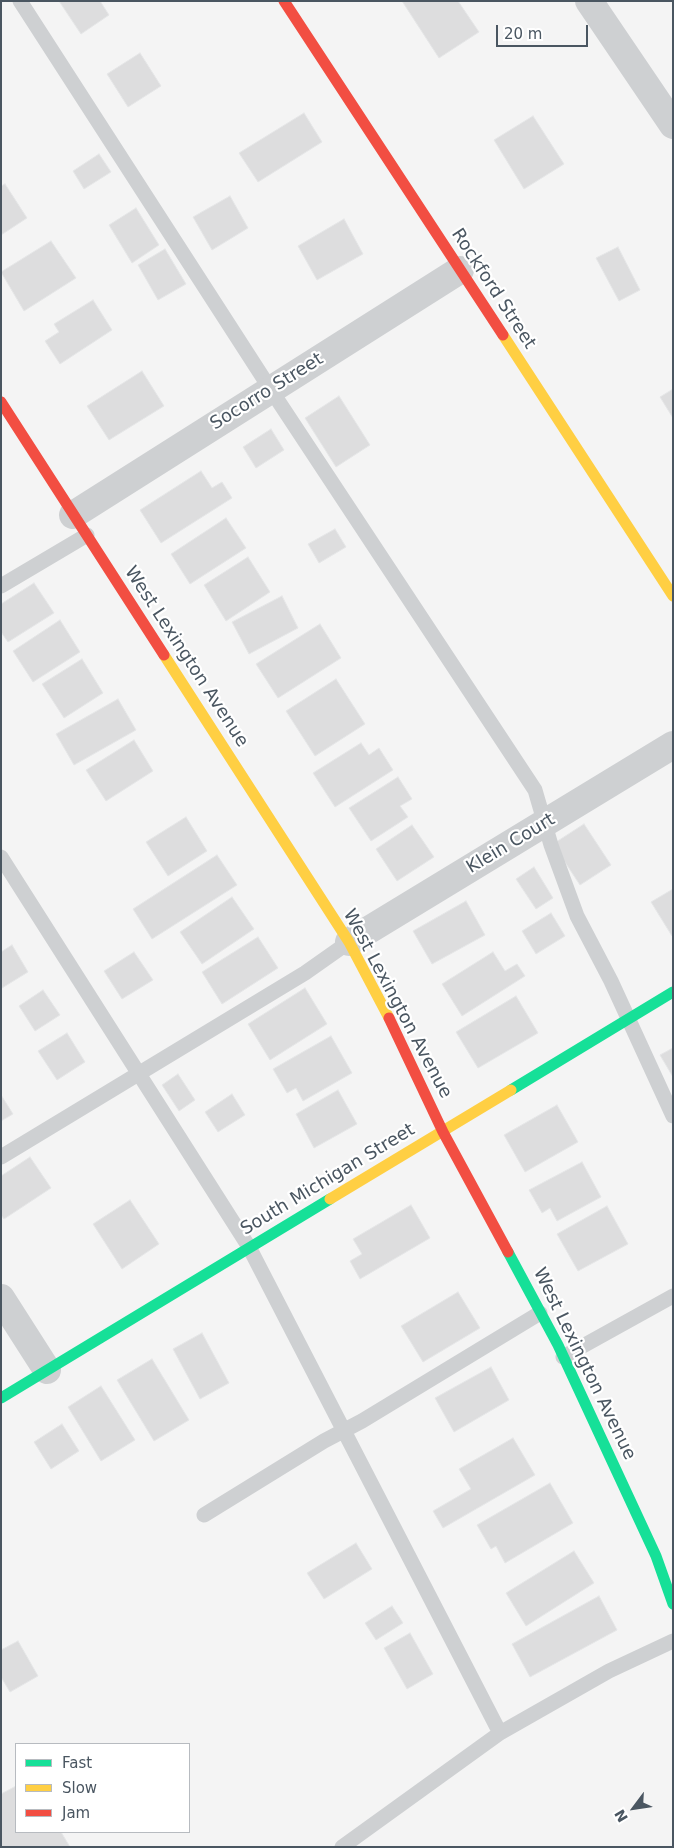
<!DOCTYPE html>
<html>
<head>
<meta charset="utf-8">
<style>
  body { margin:0 }
  #map { position:relative; width:674px; height:1848px; overflow:hidden; background:#f4f4f4; font-family:"DejaVu Sans",sans-serif }
  canvas { display:block }
  .frame { position:absolute; inset:0; border:2px solid #4a5661; pointer-events:none }
  .legend { position:absolute; left:15px; top:1743px; width:175px; height:90px; box-sizing:border-box; background:#fff; border:1px solid #b7bbc0; margin:0; padding:6px 9px; list-style:none; font-size:15px; color:#4a5661 }
  .legend li { display:flex; align-items:center; gap:10px; height:25px }
  .legend b { width:25px; border:1px solid #b7bbc0 }
  .north { position:absolute; left:609px; top:1783px; width:50px; height:50px; -webkit-text-stroke:4px #fff; paint-order:stroke; rotate:239deg; font-size:14px; font-weight:700; line-height:20px; text-align:center; color:#4a5661 }
  .north::after { content:''; display:block; margin:auto; width:18px; height:22px; background:#4a5661; clip-path:polygon(50% 0,100% 100%,50% 72%,0 100%) }
  .scale { position:absolute; left:496px; top:25px; width:92px; height:22px; box-sizing:border-box; border:2px solid #4a5661; border-top:0; padding-left:6px; font-size:15px; line-height:18px; white-space:nowrap; color:#4a5661; -webkit-text-stroke:4px #fff; paint-order:stroke }
</style>
</head>
<body>
<div id="map">
<canvas width="674" height="1848"></canvas>
<div class="frame"></div>
<ul class="legend">
<li><b style="height:6px;background:#16e098"></b>Fast</li>
<li><b style="height:6px;background:#ffcf43"></b>Slow</li>
<li><b style="height:6px;background:#f24e42"></b>Jam</li>
</ul>
<div class="north">N</div>
<div class="scale">20 m</div>
</div>
<script>
const c = document.querySelector('canvas').getContext('2d');
c.lineJoin = 'round';
function fill(path, color) {
  c.fillStyle = color;
  c.fill(path, 'evenodd');
}
function toPath(rows) {
  const path = new Path2D();
  for (const r of rows) {
    path.moveTo(r[0], r[1]);
    for (let i = 2; i < r.length; i += 2) path.lineTo(r[i], r[i + 1]);
  }
  return path;
}
function stroke(path, color, width, dash) {
  c.strokeStyle = color;
  c.lineWidth = width;
  c.lineCap = dash ? 'butt' : 'round';
  c.setLineDash(dash || []);
  c.stroke(path);
}
function label(font, color, halo, rows, align = 'center') {
  c.font = font + ' "DejaVu Sans",sans-serif';
  c.lineWidth = 4.5;
  c.setLineDash([]);
  c.textBaseline = 'middle';
  c.strokeStyle = halo;
  c.fillStyle = color;
  for (const [text, x, y, turn = 0] of rows) {
    c.save();
    c.translate(x, y);
    c.rotate((+turn || 0) * Math.PI / 180);
    c.textAlign = isNaN(turn) ? turn : align;
    if (halo) c.strokeText(text, 0, 0);
    c.fillText(text, 0, 0);
    c.restore();
  }
}
const building = toPath([
  [59,1,100,1,109,15,81,34,59,1],
  [402,1,458,1,479,32,439,58,402,1],
  [140,53,161,86,128,107,107,74,140,53],
  [304,113,322,142,258,182,239,153,304,113],
  [533,116,564,164,524,189,494,140,533,116],
  [99,154,111,172,84,189,73,171,99,154],
  [5,184,27,218,1,235,1,186,5,184],
  [230,196,248,228,212,250,193,217,230,196],
  [136,208,159,245,132,263,109,225,136,208],
  [344,219,363,254,317,280,298,246,344,219],
  [51,241,76,278,24,311,1,272,51,241],
  [618,247,640,290,619,301,596,258,618,247],
  [165,249,186,284,158,300,138,265,165,249],
  [93,300,112,330,60,364,45,341,59,332,54,324,93,300],
  [142,371,164,406,109,440,87,406,142,371],
  [673,389,673,418,660,397,673,389],
  [339,396,370,445,336,467,305,418,339,396],
  [271,429,284,450,256,468,243,447,271,429],
  [201,471,212,488,222,482,232,498,161,543,140,510,201,471],
  [226,518,246,548,190,584,171,554,226,518],
  [335,529,346,547,319,563,308,544,335,529],
  [248,557,270,592,226,621,204,585,248,557],
  [34,583,54,613,8,642,1,632,1,604,34,583],
  [282,596,298,628,249,654,232,622,282,596],
  [60,620,80,652,33,682,13,651,60,620],
  [320,624,341,658,278,698,256,664,320,624],
  [82,659,103,693,64,718,42,684,82,659],
  [336,679,365,724,315,756,286,711,336,679],
  [118,699,136,730,74,765,56,734,118,699],
  [134,740,153,771,106,801,86,770,134,740],
  [361,743,369,755,379,748,393,770,335,807,313,773,361,743],
  [398,777,412,799,400,806,408,817,371,841,349,808,398,777],
  [186,817,207,851,168,876,146,842,186,817],
  [584,824,611,865,580,885,553,844,584,824],
  [412,825,434,857,397,881,376,849,412,825],
  [217,855,237,885,152,939,133,909,217,855],
  [534,867,553,898,536,909,516,879,534,867],
  [673,889,673,935,672,936,651,902,673,889],
  [232,897,254,929,202,964,180,932,232,897],
  [466,901,485,935,432,964,413,931,466,901],
  [551,913,565,936,536,954,522,931,551,913],
  [258,937,278,968,222,1004,202,972,258,937],
  [12,945,28,972,2,988,1,952,12,945],
  [134,952,153,980,122,999,104,971,134,952],
  [493,952,505,971,517,964,525,976,462,1016,442,984,493,952],
  [305,988,327,1024,270,1060,248,1024,305,988],
  [43,990,60,1015,35,1031,19,1006,43,990],
  [516,996,538,1033,478,1068,456,1032,516,996],
  [67,1033,85,1062,57,1080,38,1051,67,1033],
  [331,1036,352,1073,303,1101,296,1088,287,1093,273,1069,331,1036],
  [673,1048,673,1077,660,1055,673,1048],
  [178,1074,195,1100,179,1111,162,1085,178,1074],
  [338,1090,357,1124,314,1148,296,1114,338,1090],
  [232,1094,245,1115,218,1132,205,1112,232,1094],
  [1,1095,13,1114,1,1121,1,1095],
  [557,1105,578,1142,525,1172,504,1135,557,1105],
  [30,1157,51,1188,4,1219,1,1215,1,1176,30,1157],
  [582,1162,601,1197,557,1221,550,1208,542,1213,529,1190,582,1162],
  [130,1200,159,1244,122,1269,93,1224,130,1200],
  [411,1205,430,1238,360,1279,350,1261,362,1254,353,1239,411,1205],
  [607,1206,628,1244,578,1271,557,1234,607,1206],
  [458,1292,480,1328,423,1362,401,1326,458,1292],
  [202,1333,229,1383,200,1399,173,1349,202,1333],
  [152,1359,189,1420,154,1441,117,1380,152,1359],
  [491,1367,509,1400,454,1432,435,1398,491,1367],
  [101,1386,135,1440,101,1461,68,1407,101,1386],
  [62,1424,79,1451,51,1469,34,1442,62,1424],
  [513,1438,535,1475,443,1528,433,1511,471,1489,459,1469,513,1438],
  [550,1483,573,1523,505,1563,496,1546,491,1549,477,1525,550,1483],
  [356,1543,372,1569,324,1599,307,1573,356,1543],
  [574,1551,594,1583,526,1626,506,1593,574,1551],
  [599,1596,617,1630,530,1677,512,1644,599,1596],
  [392,1606,403,1623,376,1640,365,1623,392,1606],
  [410,1633,433,1674,407,1689,384,1648,410,1633],
  [18,1641,38,1676,10,1692,1,1677,1,1650,18,1641],
  [16,1786,16,1832,61,1832,70,1847,1,1847,1,1794,16,1786]
]);
fill(building, '#ddddde');
stroke(building, '#e5e6e7', 1);
stroke(toPath([
  [20,1,271,390,535,790,551,845,577,916,611,981,673,1116],
  [1,586,87,535],
  [1,857,249,1247,500,1733],
  [1,1157,305,973,349,942],
  [563,1357,673,1296],
  [204,1515,324,1441,362,1421,540,1313],
  [342,1847,500,1733,609,1671,673,1641]
]), '#ced0d2', 15);
stroke(toPath([
  [589,1,673,125],
  [73,515,460,270],
  [349,942,673,745],
  [1,1298,47,1370]
]), '#ced0d2', 28);
stroke(toPath([
  [511,1090,673,992],
  [508,1252,558,1345,656,1556,673,1604],
  [1,1398,330,1199]
]), '#16e098', 11);
stroke(toPath([
  [503,335,673,596],
  [164,655,349,942,389,1018],
  [330,1199,511,1090]
]), '#ffcf43', 11);
stroke(toPath([
  [284,1,503,335],
  [1,402,164,655],
  [389,1018,443,1132,508,1252]
]), '#f24e42', 11);
label('18px', '#4a5661', '#fff', [
  ["Rockford Street",493,289,57],
  ["Socorro Street",267,392,-32],
  ["West Lexington Avenue",186,657,57],
  ["Klein Court",511,844,-31],
  ["West Lexington Avenue",397,1004,62],
  ["South Michigan Street",328,1180,-31],
  ["West Lexington Avenue",584,1364,64]
]);
</script>
</body>
</html>
